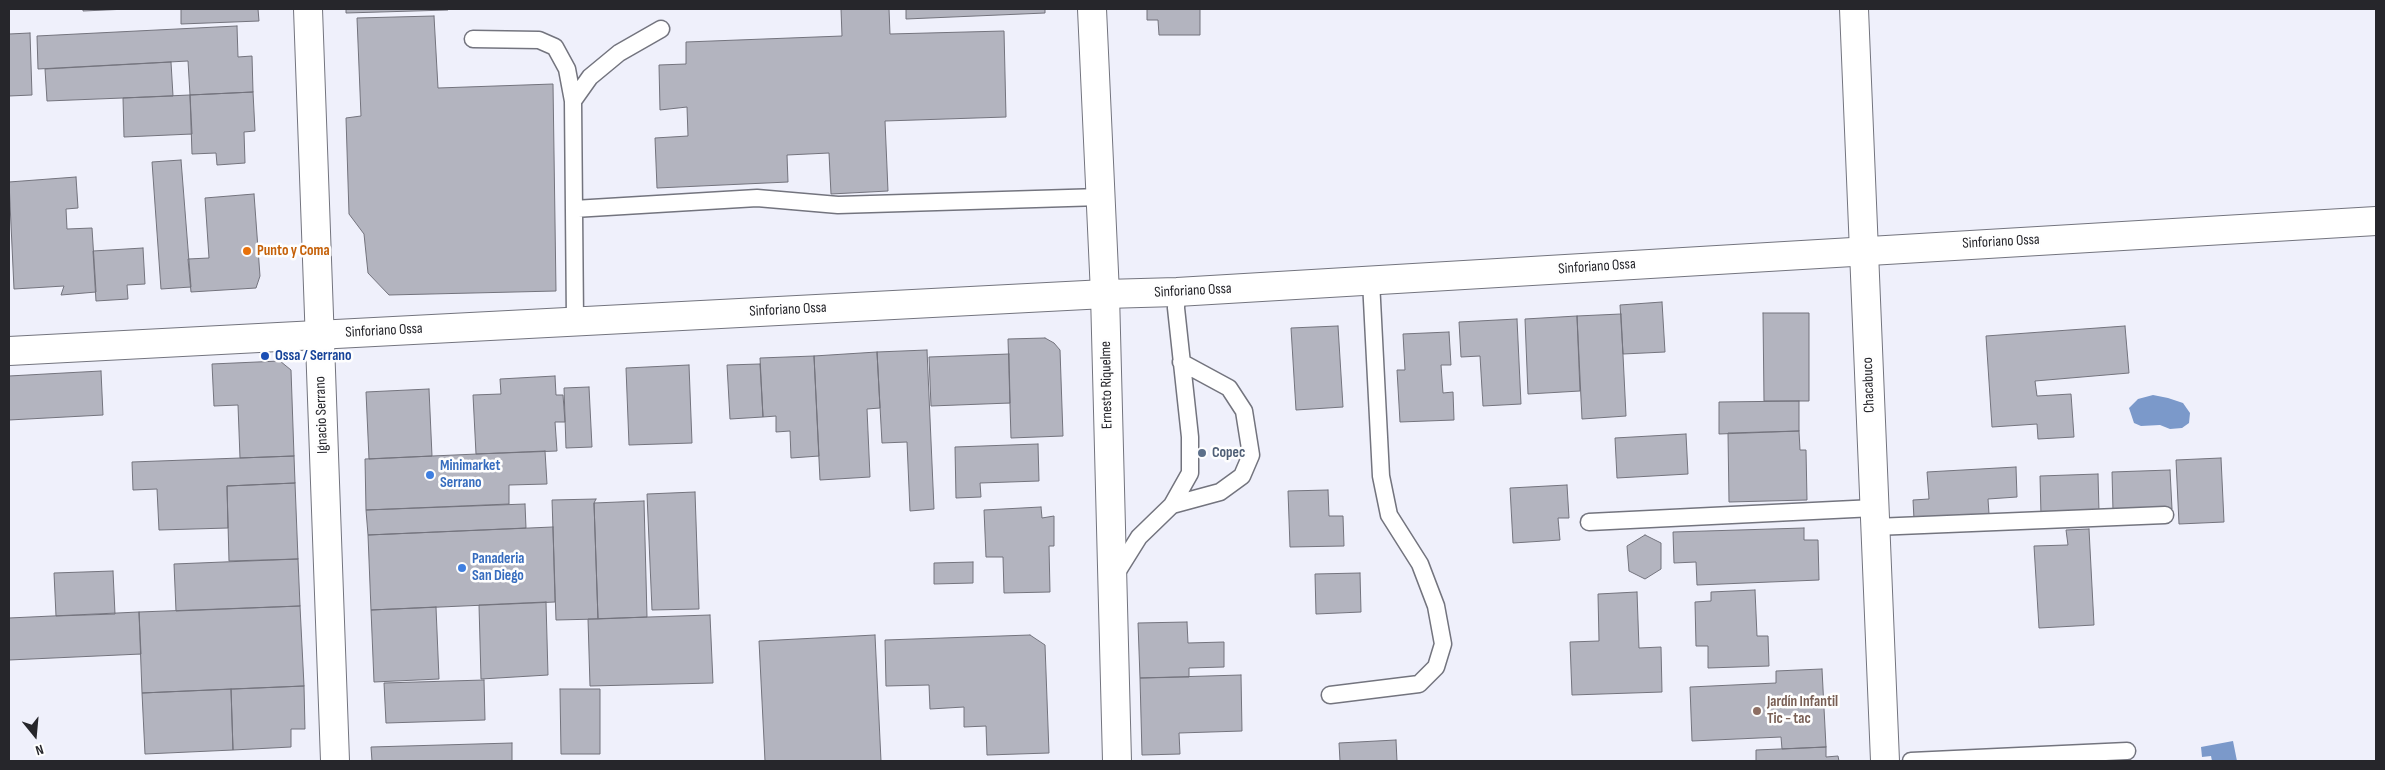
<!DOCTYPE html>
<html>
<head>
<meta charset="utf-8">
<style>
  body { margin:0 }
  #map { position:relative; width:2385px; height:770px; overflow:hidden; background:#eff0fb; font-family:"Sofia Sans Condensed",sans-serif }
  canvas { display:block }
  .frame { position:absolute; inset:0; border:10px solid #26262b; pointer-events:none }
  .north { position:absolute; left:10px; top:710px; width:50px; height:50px; -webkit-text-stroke:4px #fefefe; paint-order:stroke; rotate:163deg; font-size:14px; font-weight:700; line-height:20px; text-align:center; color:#26262b }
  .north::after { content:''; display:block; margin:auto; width:18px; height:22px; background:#26262b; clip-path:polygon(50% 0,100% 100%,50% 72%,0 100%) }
</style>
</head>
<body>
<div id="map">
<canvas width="2385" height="770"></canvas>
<div class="frame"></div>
<div class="north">N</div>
</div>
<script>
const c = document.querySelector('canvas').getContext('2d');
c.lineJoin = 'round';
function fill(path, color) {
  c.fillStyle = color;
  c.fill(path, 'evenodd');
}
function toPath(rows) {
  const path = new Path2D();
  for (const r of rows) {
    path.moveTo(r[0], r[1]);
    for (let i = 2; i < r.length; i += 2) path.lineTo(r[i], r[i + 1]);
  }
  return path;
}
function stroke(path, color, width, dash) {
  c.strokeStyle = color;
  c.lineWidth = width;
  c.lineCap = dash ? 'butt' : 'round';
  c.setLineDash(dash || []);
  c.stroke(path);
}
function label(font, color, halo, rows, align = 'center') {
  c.font = font + ' "Sofia Sans Condensed",sans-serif';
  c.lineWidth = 5;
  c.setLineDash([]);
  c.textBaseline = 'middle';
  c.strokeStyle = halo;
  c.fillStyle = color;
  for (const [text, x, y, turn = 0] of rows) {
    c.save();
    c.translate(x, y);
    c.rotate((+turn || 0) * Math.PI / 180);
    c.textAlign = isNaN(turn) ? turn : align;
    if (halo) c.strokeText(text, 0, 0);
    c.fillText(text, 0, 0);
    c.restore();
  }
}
fill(toPath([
  [2153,395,2168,398,2183,403,2190,413,2189,423,2182,428,2170,429,2160,425,2141,426,2134,423,2129,408,2138,399],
  [2233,741,2237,761,2212,761,2211,756,2202,757,2201,747]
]), '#7b99ca');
const building = toPath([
  [83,9,128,9,83,11,83,9],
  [181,9,258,9,259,21,181,24,181,9],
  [346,9,448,9,448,10,346,13,346,9],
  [841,9,889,9,890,34,1004,31,1006,117,885,121,888,191,831,194,829,153,787,155,788,182,657,188,655,138,688,136,687,107,660,110,659,65,686,64,686,42,842,36,841,9],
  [906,9,1045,9,1045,13,906,19,906,9],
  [1147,9,1200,9,1200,35,1159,35,1158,20,1147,20,1147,9],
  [434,16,438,88,553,84,556,291,389,295,368,273,364,234,349,214,346,118,361,116,357,18,434,16],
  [237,26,238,57,252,56,253,92,190,95,188,61,38,69,37,36,237,26],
  [30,33,32,95,9,96,9,34,30,33],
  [171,62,173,96,47,101,45,69,171,62],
  [253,92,255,131,244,132,245,163,217,165,216,153,192,154,190,95,253,92],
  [190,95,192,134,124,137,123,98,190,95],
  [181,160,191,287,161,289,152,162,181,160],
  [76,177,78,208,66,209,67,229,92,228,96,292,61,295,64,286,14,289,9,182,76,177],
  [254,194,260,276,256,288,191,292,188,259,209,258,205,198,254,194],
  [143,248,145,284,127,285,128,299,96,301,93,251,143,248],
  [1662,302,1665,352,1623,354,1620,305,1662,302],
  [1763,313,1809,313,1809,401,1764,401,1763,313],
  [1621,314,1626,416,1582,419,1577,316,1621,314],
  [1577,316,1580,391,1528,394,1525,319,1577,316],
  [1517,319,1521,404,1483,406,1480,356,1461,357,1459,322,1517,319],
  [1338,326,1343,407,1296,410,1291,328,1338,326],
  [2125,326,2129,373,2035,381,2037,396,2071,394,2074,437,2038,439,2037,424,1992,427,1986,336,2125,326],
  [1449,332,1451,365,1441,365,1443,393,1453,392,1454,420,1400,422,1397,370,1405,370,1403,334,1449,332],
  [1045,338,1054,343,1060,350,1063,436,1011,438,1008,339,1045,338],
  [927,350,934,509,910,511,907,442,882,443,877,352,927,350],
  [877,352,880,408,867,409,870,477,820,480,814,356,877,352],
  [1009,354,1010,403,931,406,929,357,1009,354],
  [814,356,819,456,791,458,790,431,776,432,776,416,763,417,760,358,814,356],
  [280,361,291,370,294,456,240,458,238,405,214,406,212,364,280,361],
  [760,364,763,417,730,419,727,365,760,364],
  [689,365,692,443,629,445,626,368,689,365],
  [101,371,103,415,9,420,9,376,101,371],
  [555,376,556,395,563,395,565,422,555,422,557,451,476,454,473,395,501,394,500,379,555,376],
  [589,387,592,447,566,448,564,388,589,387],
  [429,389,432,456,369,459,366,392,429,389],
  [1799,401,1799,431,1719,434,1719,402,1799,401],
  [1799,431,1800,450,1806,450,1807,500,1729,502,1728,433,1799,431],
  [1686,434,1688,474,1617,478,1615,438,1686,434],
  [1038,444,1039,481,980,483,981,497,956,498,955,447,1038,444],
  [545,451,547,484,509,485,509,504,366,510,365,459,545,451],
  [294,456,295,483,227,486,228,528,159,530,157,489,133,490,132,462,294,456],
  [2221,458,2224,522,2179,524,2176,460,2221,458],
  [2016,467,2017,497,1988,499,1989,514,1914,519,1913,500,1929,499,1927,472,2016,467],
  [2170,470,2172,509,2113,511,2112,472,2170,470],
  [2098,474,2099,512,2041,515,2040,476,2098,474],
  [295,483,298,559,229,561,227,486,295,483],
  [1567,485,1569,518,1558,518,1560,540,1513,543,1510,488,1567,485],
  [1328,490,1329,516,1343,516,1344,546,1290,547,1288,491,1328,490],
  [695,492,699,609,652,610,647,494,695,492],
  [596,499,594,503,598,619,556,620,552,500,596,499],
  [644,501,647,617,598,619,594,503,644,501],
  [525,504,526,528,368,535,366,510,525,504],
  [1041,507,1042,518,1054,516,1054,546,1049,546,1050,592,1004,593,1003,557,986,557,984,510,1041,507],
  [553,527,555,602,371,610,368,535,553,527],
  [1804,528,1804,540,1818,540,1819,580,1697,585,1696,562,1674,563,1673,532,1804,528],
  [2089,529,2094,625,2039,628,2034,546,2068,545,2066,530,2089,529],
  [1645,535,1661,543,1661,569,1645,579,1629,571,1627,546,1645,535],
  [298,559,300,606,176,611,174,564,298,559],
  [973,562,973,583,934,584,934,563,973,562],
  [113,571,115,614,56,616,54,573,113,571],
  [1360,573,1361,612,1316,614,1315,574,1360,573],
  [1755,590,1757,636,1768,636,1769,666,1708,668,1708,646,1696,646,1695,602,1711,601,1711,592,1755,590],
  [1637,592,1639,648,1661,647,1662,692,1572,695,1570,642,1599,641,1598,594,1637,592],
  [546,602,548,675,481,679,479,605,546,602],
  [300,606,304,686,142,693,139,612,300,606],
  [436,607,439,679,374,682,371,610,436,607],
  [139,612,141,654,9,660,9,618,139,612],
  [710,615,713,683,590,686,588,619,710,615],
  [1187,622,1188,643,1224,642,1224,667,1189,668,1189,677,1140,678,1138,623,1187,622],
  [875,635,881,761,765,761,759,641,875,635],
  [1030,635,1045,645,1049,753,987,755,986,726,964,727,964,707,930,709,929,685,886,686,885,640,1030,635],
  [1822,669,1826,747,1782,749,1781,737,1692,741,1690,687,1776,683,1776,671,1822,669],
  [1241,675,1242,731,1179,733,1180,754,1142,755,1140,678,1241,675],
  [484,680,485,720,386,723,384,683,484,680],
  [304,686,305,729,291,729,291,747,233,750,231,689,304,686],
  [231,689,233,750,145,754,142,693,231,689],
  [560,689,600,689,600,754,561,754,560,689],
  [1396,740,1397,761,1340,761,1339,743,1396,740],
  [512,743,512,761,372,761,371,747,512,743],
  [1826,747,1826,757,1838,756,1839,761,1756,761,1756,750,1826,747]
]);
fill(building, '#b3b4bf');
stroke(building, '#73737d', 1);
const service = toPath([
  [473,39,539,40,555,47,567,69,573,101],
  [574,209,757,198,838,205,1101,197],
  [575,321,573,101,590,77,619,53,661,29],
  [1172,505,1220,492,1242,476,1251,455,1244,411,1229,388,1181,362],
  [1589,522,1874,508],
  [1875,527,2165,515],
  [1114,577,1139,537,1172,505,1190,473,1190,437,1176,308,1177,292],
  [1330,695,1419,684,1436,667,1443,644,1436,606,1420,564,1389,515,1381,476,1371,281],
  [1911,761,2127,751]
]);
const minor = toPath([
  [9,351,1105,294,1177,292,2376,221]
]);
const secondary = toPath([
  [308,9,335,761]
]);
const primary = toPath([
  [1092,9,1105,294,1117,761],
  [1854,9,1885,761]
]);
stroke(service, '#73747e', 19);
stroke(minor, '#73747e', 30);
stroke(secondary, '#73747e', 30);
stroke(primary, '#73747e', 30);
stroke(service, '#fff', 16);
stroke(minor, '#fff', 28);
stroke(secondary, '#fff', 28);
stroke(primary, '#fff', 28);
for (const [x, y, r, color] of [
  [247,251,5,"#e8710a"],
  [265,356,5,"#1a4fb4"],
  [1202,453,5,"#5c6f8a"],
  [430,475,5,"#3f7fe0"],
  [462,568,5,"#3f7fe0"],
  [1757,711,5,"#8d6e63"]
]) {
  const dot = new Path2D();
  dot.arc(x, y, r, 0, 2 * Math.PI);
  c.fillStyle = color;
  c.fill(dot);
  stroke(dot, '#fefefe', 2);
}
label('15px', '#26262b', '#fefefe', [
  ["Sinforiano Ossa",2001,242,-3],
  ["Sinforiano Ossa",1597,267,-4],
  ["Sinforiano Ossa",1193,291,-3],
  ["Sinforiano Ossa",788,310,-3],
  ["Sinforiano Ossa",384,331,-3],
  ["Ernesto Riquelme",1107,385,-91],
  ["Chacabuco",1869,385,-92],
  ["Ignacio Serrano",322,415,-92]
]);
label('bold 15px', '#c56008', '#fefefe', [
  ["Punto y Coma",257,251]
], 'left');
label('bold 15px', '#164399', '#fefefe', [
  ["Ossa / Serrano",275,356]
], 'left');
label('bold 15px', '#4e5e75', '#fefefe', [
  ["Copec",1212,453]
], 'left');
label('bold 15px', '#366cbe', '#fefefe', [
  ["Minimarket",440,466],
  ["Serrano",440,483],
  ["Panaderia",472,559],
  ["San Diego",472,576]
], 'left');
label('bold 15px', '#785e54', '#fefefe', [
  ["Jardín Infantil",1767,702],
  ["Tic - tac",1767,719]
], 'left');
</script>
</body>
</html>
